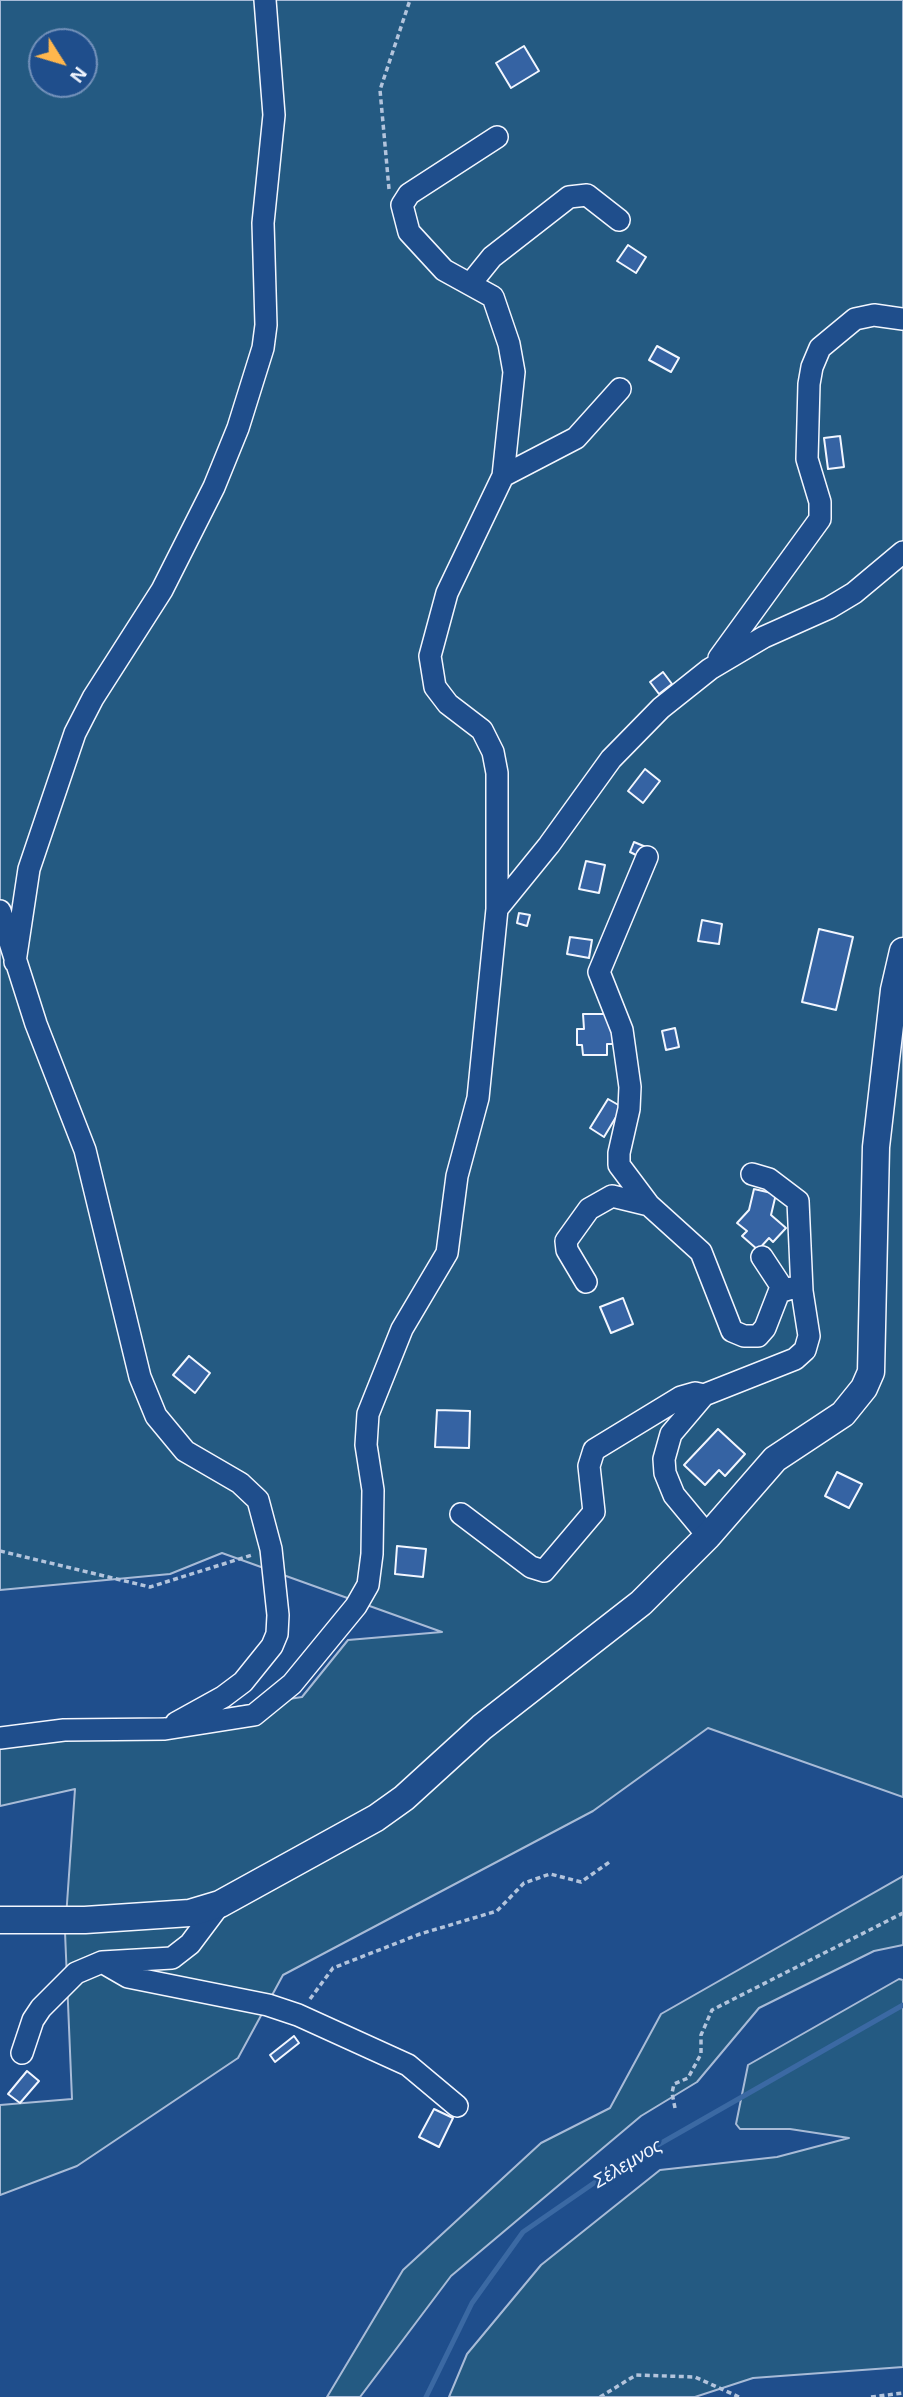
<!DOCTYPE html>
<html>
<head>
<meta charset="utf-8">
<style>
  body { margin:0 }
  #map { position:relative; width:903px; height:2397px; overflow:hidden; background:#1f4e8c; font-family:Helvetica,sans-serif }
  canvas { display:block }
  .north { position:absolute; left:28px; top:28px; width:70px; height:70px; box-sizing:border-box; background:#1f4e8c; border:2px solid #7391ba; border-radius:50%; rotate:127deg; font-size:19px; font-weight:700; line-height:28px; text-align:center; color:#f2f6ff }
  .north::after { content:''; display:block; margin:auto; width:24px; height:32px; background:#ffb74d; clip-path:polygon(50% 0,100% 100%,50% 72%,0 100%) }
</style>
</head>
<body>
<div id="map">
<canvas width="903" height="2397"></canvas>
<div class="north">N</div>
</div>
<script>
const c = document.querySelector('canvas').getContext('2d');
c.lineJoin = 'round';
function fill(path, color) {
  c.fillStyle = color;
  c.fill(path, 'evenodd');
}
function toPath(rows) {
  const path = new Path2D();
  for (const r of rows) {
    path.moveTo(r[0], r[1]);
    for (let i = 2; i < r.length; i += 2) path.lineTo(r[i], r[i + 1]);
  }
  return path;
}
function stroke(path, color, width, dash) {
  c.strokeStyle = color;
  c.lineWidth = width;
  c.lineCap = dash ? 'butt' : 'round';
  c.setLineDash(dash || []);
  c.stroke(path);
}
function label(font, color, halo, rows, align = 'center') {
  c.font = font + ' Helvetica,sans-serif';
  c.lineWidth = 5;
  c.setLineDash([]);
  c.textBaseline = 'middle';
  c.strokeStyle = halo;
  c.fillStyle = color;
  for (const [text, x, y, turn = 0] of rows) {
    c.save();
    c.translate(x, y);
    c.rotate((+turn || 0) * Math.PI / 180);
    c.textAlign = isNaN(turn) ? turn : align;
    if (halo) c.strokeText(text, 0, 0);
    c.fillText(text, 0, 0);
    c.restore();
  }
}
const green = toPath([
  [0,0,903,0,903,1797,708,1728,593,1811,283,1975,238,2058,77,2166,0,2195,0,2105,72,2099,65,1932,75,1789,0,1806,0,1735,158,1719,302,1697,348,1640,442,1632,222,1553,170,1574,0,1590,0,0],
  [42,42,84,42,84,84,42,84,42,42],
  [903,1876,903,1945,874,1951,759,2008,697,2082,641,2116,451,2276,360,2397,327,2397,403,2270,541,2143,610,2108,661,2014,903,1876],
  [899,1979,903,1980,903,2367,753,2378,695,2397,449,2397,467,2354,541,2265,660,2170,777,2157,849,2138,790,2129,740,2129,736,2124,748,2065,899,1979]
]);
fill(green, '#245a82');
stroke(green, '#a8bbd7', 2);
stroke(toPath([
  [426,2397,472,2303,523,2232,607,2174,903,2005]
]), '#3b69a3', 5);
const building = toPath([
  [524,46,539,71,511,88,496,63,524,46],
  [628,245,646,257,636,273,617,261,628,245],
  [657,346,679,358,671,372,649,360,657,346],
  [840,436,844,467,828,469,824,438,840,436],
  [663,672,672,684,659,694,650,682,663,672],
  [645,769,660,781,643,803,628,791,645,769],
  [634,842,646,847,642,858,630,852,634,842],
  [586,861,605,865,599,893,579,889,586,861],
  [519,913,530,915,527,926,517,923,519,913],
  [702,920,722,924,719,944,698,941,702,920],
  [819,929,853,937,836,1010,802,1002,819,929],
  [570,937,592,940,589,958,567,954,570,937],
  [583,1014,609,1014,616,1044,607,1044,607,1055,583,1055,582,1045,577,1045,577,1029,584,1029,583,1014],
  [675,1028,679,1047,666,1050,662,1031,675,1028],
  [608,1099,622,1107,604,1137,590,1128,608,1099],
  [754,1189,776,1194,771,1215,786,1228,773,1242,769,1238,758,1250,742,1236,747,1231,737,1223,749,1210,754,1189],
  [623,1298,633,1324,611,1333,600,1307,623,1298],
  [189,1356,210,1373,195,1393,173,1375,189,1356],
  [437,1410,470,1411,469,1448,435,1447,437,1410],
  [718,1429,745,1454,725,1476,719,1470,705,1485,684,1465,718,1429],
  [837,1472,862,1484,849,1508,825,1496,837,1472],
  [397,1546,426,1549,423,1577,395,1574,397,1546],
  [294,2036,299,2043,275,2062,270,2055,294,2036],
  [27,2071,39,2081,20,2103,8,2094,27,2071],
  [434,2109,453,2118,439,2147,419,2137,434,2109]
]);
fill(building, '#3563a3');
stroke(building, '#f2f6ff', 2);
const minor = toPath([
  [497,137,409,194,402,205,409,232,444,270,493,297,509,344,514,372,503,476,447,593,430,656,435,687,448,704,482,730,493,752,497,773,497,909],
  [471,283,492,257,569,197,587,195,619,220],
  [503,476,576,438,620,389],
  [719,658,820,519,820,502,807,459,809,384,812,367,820,348,855,319,874,315,903,319],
  [647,857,599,972,622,1030,630,1087,629,1109,619,1153,619,1165,649,1205,701,1252,732,1331,744,1336,758,1336,765,1328,779,1292,792,1288,802,1291,809,1336,805,1350,795,1359,704,1395,671,1434,664,1459,665,1473,674,1495,708,1536],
  [0,911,36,1024,85,1150,140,1377,156,1416,185,1451,240,1483,258,1500,271,1549,278,1615,277,1634,272,1646,243,1682,223,1697,176,1723],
  [15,962,29,869,75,733,93,698,162,590,214,487,238,428,263,348,266,325,263,223,274,115,265,0],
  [752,1174,769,1179,798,1201,802,1291],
  [762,1257,783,1289],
  [586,1282,567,1250,566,1241,589,1209,612,1196,649,1205],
  [461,1514,531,1567,544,1571,594,1512,589,1466,594,1450,681,1397,695,1393,704,1395],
  [0,1738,64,1730,165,1729,254,1715,292,1684,356,1606,368,1585,372,1554,373,1490,366,1445,368,1414,402,1329,447,1253,457,1176,478,1098,497,909,549,845,611,759,661,708,710,669,764,637,829,608,854,593,903,552],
  [102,1962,128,1977,268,2005,298,2015,408,2065,457,2106],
  [22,2053,33,2020,41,2008,76,1973,102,1962,172,1958,190,1944,220,1904]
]);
const major = toPath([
  [0,1920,85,1920,190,1913,220,1904,376,1818,404,1798,482,1727,641,1603,708,1536,775,1459,843,1414,864,1388,871,1372,876,1147,894,990,903,951]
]);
stroke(minor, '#f2f6ff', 24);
stroke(major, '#f2f6ff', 29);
stroke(toPath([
  [389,189,380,90,410,0],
  [0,1551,150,1587,252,1555],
  [310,1999,333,1968,420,1934,497,1911,524,1883,550,1874,581,1882,611,1861],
  [675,2108,672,2093,674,2084,688,2078,701,2054,701,2035,712,2010,903,1913],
  [600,2397,636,2375,695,2377,739,2397],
  [871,2397,903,2393]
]), '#b3c4dc', 3.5, [5, 3.5]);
stroke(minor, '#1f4e8c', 21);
stroke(major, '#1f4e8c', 26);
label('italic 19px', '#f2f6ff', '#1f4e8c', [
  ["Σέλεμνος",628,2164,-31]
]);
</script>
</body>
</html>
